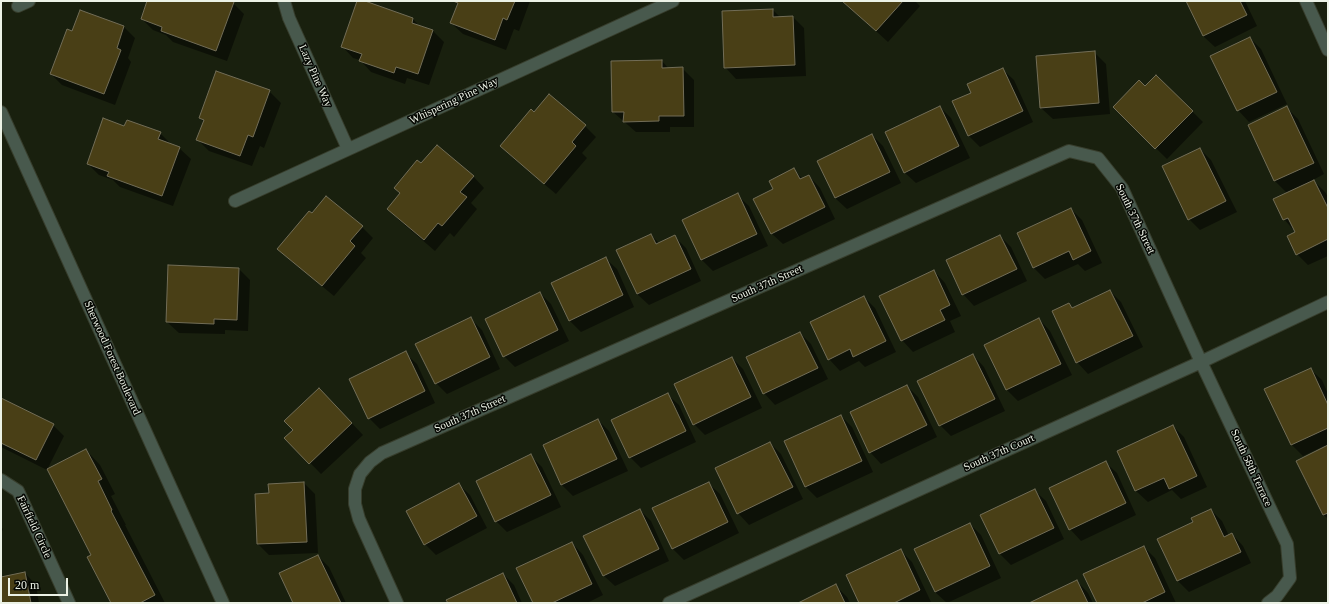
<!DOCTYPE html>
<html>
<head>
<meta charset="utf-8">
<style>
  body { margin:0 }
  #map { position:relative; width:1329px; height:604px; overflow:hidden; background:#19200e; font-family:Georgia,serif }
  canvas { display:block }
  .frame { position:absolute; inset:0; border:2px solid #ecf2e6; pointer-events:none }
  .scale { position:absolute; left:8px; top:578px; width:60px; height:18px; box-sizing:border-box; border:2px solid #ecf2e6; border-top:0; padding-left:5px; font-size:12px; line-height:14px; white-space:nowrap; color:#ecf2e6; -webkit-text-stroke:3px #060803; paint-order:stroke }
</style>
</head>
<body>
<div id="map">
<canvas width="1329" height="604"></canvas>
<div class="frame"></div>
<div class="scale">20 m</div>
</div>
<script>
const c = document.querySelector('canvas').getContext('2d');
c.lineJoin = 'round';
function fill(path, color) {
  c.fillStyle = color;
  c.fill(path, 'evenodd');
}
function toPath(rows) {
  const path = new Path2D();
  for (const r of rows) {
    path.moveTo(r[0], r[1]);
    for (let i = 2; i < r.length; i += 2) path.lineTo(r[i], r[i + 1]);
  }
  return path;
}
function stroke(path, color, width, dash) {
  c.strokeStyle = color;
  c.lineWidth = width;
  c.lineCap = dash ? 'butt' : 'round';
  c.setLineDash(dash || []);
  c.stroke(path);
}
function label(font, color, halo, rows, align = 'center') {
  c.font = font + ' Georgia,serif';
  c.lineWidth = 3;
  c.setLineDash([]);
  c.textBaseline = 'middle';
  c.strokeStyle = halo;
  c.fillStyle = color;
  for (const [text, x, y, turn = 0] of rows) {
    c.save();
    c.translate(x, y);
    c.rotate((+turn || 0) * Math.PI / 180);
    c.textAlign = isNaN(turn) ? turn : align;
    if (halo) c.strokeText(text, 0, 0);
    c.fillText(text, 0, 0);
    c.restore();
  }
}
fill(toPath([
  [148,1,228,1,233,3,244,14,227,61,173,42,166,35,153,30,142,19],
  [358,1,362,1,413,19,420,27,433,31,444,42,429,85,407,78,405,84,371,72,360,60,353,58,342,46],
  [454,1,530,1,519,31,514,29,506,50,463,34,451,23,458,5],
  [843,1,915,1,920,6,888,42],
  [1187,1,1245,1,1257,26,1215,47,1203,36],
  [773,10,780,17,793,17,804,28,806,76,736,79,725,67],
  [80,11,124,27,135,38,128,58,131,62,115,105,62,85,51,74,72,32],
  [1250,38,1261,49,1287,104,1249,122,1238,110],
  [1094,52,1106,64,1110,114,1053,119,1041,108],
  [662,61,669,69,682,68,694,80,694,127,670,127,670,132,636,132,613,112],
  [1002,69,1014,80,1033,122,980,147,969,136,954,102,972,93],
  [1156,76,1203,122,1167,159,1114,107,1145,87],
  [269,91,281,103,264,148,260,146,252,166,209,151,197,139,204,122,200,118],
  [940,107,951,118,970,158,916,183,904,172],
  [1287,108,1298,119,1324,174,1313,180,1325,192,1328,197,1328,256,1308,265,1297,254,1296,233,1284,219,1288,194,1275,181,1249,126],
  [534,113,585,126,596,137,582,153,587,158,556,194,512,157,501,146],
  [125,127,160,133,172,145,179,148,191,159,173,206,120,187,113,180,99,175,88,164],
  [872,135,883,146,901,183,847,209,835,198,818,161],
  [1200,149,1211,160,1237,212,1200,230,1189,219],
  [422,165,473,176,484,188,471,203,477,209,454,237,450,233,435,251,399,220,388,209,401,194,395,188],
  [794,170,803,179,809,176,820,188,835,219,783,244,771,233,775,189],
  [737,195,749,206,768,246,713,271,702,260,683,220],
  [1071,209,1082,220,1102,263,1085,271,1078,264,1045,279,1034,268],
  [362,227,373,238,361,253,366,258,334,296,290,260,279,249],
  [651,235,660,244,675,237,686,248,701,281,649,305,637,294],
  [1000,236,1011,247,1027,281,974,306,963,294],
  [605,258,617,269,634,307,581,332,569,320],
  [239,269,250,280,248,331,225,330,225,334,179,333,167,322],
  [934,271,945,283,961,316,950,321,955,332,913,352,902,340],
  [1110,291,1121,302,1143,347,1088,374,1077,362,1069,304,1073,308],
  [540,293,551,304,569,341,515,367,504,356],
  [864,297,875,308,896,352,865,367,859,361,840,371,829,359],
  [470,318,482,330,500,369,447,394,436,383],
  [1039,319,1050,331,1072,375,1018,401,1007,390,986,345],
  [800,333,811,344,828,379,775,405,764,393],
  [405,353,417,364,435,403,380,429,369,418],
  [973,355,984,367,1005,411,951,436,940,425],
  [732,358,743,369,762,408,705,435,694,424],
  [1310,369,1322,380,1328,394,1328,519,1324,515,1298,461,1325,448,1324,446,1303,456,1292,445,1266,390],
  [907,386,918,397,937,437,881,464,870,452,851,413],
  [667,394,679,405,696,442,641,468,630,457],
  [1,399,53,425,64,436,47,470,1,447],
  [330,400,363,435,321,474,286,438],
  [841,416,852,427,873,472,817,498,806,487,785,441],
  [598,420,609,431,628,471,573,496,562,485,544,446],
  [1173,426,1184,437,1207,487,1181,499,1172,490,1148,502,1136,491,1118,452],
  [770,443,781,454,803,499,749,525,738,513],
  [86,450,100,465,115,494,111,496,126,525,125,525,165,603,112,603,93,555],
  [531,456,542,467,561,507,507,532,496,521],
  [1105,462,1117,473,1136,515,1081,541,1070,529],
  [304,483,315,494,318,553,269,555,258,544,270,494],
  [708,483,720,494,739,533,684,560,672,548],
  [458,484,470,495,487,528,436,555,425,544],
  [1034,490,1046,501,1064,539,1011,565,1000,554],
  [640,510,651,521,669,561,615,586,603,575],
  [1211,510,1222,521,1229,536,1232,534,1243,546,1251,563,1189,592,1178,581,1159,539,1194,523],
  [970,524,981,535,1001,578,947,603,935,592],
  [1,527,3,529,1,534],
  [572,543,583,555,603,595,587,603,534,603],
  [1144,547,1155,558,1176,603,1098,603],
  [901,551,912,562,931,602,928,603,860,603],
  [318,556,329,567,346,603,294,603],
  [25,573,36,585,39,603,1,603,1,578],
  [503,574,514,585,522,603,449,603],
  [1077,581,1088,593,1093,603,1032,603],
  [836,586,847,597,850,603,800,603]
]), '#0007');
const building = toPath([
  [147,1,231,1,234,2,216,51,161,31,162,27,141,19,147,1],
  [357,1,365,1,413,18,412,23,433,30,418,74,396,67,394,73,359,61,362,54,341,47,357,1],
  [453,1,515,1,507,20,503,18,495,40,450,23,458,3,453,1],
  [842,1,903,1,876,31,842,1],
  [1186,1,1240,1,1247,15,1203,36,1186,1],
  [773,9,773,17,793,16,795,65,724,68,722,11,773,9],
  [80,10,124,26,117,48,121,50,104,94,50,74,67,29,72,31,80,10],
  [1250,37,1277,92,1237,111,1210,56,1250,37],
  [1095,51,1099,103,1040,108,1036,56,1095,51],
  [662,60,662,68,683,67,684,116,659,116,659,121,623,122,624,112,612,112,611,61,662,60],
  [1003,68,1023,111,968,136,952,101,971,93,967,84,1003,68],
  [216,71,270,90,253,137,248,135,240,156,196,140,204,120,199,118,216,71],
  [1156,75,1193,111,1155,149,1113,107,1139,80,1145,86,1156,75],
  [549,94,586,125,572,142,576,146,544,184,500,146,531,109,534,112,549,94],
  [940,106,959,146,904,173,885,132,940,106],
  [1287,106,1314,163,1274,181,1248,125,1287,106],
  [103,118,124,126,127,120,161,132,158,139,180,147,162,196,107,176,109,172,87,164,103,118],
  [872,134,890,172,835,198,817,161,872,134],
  [437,145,474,176,460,192,467,197,442,226,438,223,424,240,387,209,400,193,394,188,417,160,421,163,437,145],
  [1200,148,1226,201,1188,220,1162,166,1200,148],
  [794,168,800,179,809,175,825,207,771,234,753,199,773,189,769,181,794,168],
  [1314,180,1328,208,1328,239,1296,255,1287,236,1295,232,1288,218,1283,220,1273,199,1314,180],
  [738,193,757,234,701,260,682,220,738,193],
  [326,196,363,226,350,241,355,246,322,286,277,249,309,211,312,213,326,196],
  [1071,208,1091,251,1073,260,1069,251,1033,268,1017,233,1071,208],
  [651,234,656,244,675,235,691,269,637,294,616,250,651,234],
  [1000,235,1017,269,962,295,946,260,1000,235],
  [606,257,623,295,569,321,551,283,606,257],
  [168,265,239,268,237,320,214,319,214,324,166,322,168,265],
  [934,270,950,305,940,310,945,320,901,341,879,296,934,270],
  [1110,290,1133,336,1076,363,1052,311,1069,303,1072,308,1110,290],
  [540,292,558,330,503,357,485,319,540,292],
  [864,296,886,341,853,357,850,349,828,360,810,322,864,296],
  [471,317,490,357,435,384,415,344,471,317],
  [1039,318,1061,364,1006,390,984,345,1039,318],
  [800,332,818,368,763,394,746,357,800,332],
  [406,351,425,391,368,419,349,379,406,351],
  [973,354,995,399,939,426,917,381,973,354],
  [732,357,751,397,693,425,674,384,732,357],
  [1311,368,1328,405,1328,428,1291,445,1264,389,1311,368],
  [907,385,927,425,869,453,850,412,907,385],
  [319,388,352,423,309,464,284,438,293,430,284,421,319,388],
  [668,393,686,431,629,458,611,420,668,393],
  [1,398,54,424,36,460,1,443,1,398],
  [841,415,862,461,805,487,784,441,841,415],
  [598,419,617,459,561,485,543,445,598,419],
  [1173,425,1197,476,1169,489,1164,478,1135,491,1117,451,1173,425],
  [770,442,793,487,737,514,715,468,770,442],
  [1328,445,1328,513,1323,515,1296,461,1328,445],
  [86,449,102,479,98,481,112,510,111,511,155,595,140,603,111,603,87,557,91,555,47,469,86,449],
  [531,454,551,495,495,522,476,481,531,454],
  [1106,461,1126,503,1069,530,1049,488,1106,461],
  [304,482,307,542,257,544,255,494,269,493,268,484,304,482],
  [709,482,728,522,672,549,652,508,709,482],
  [459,483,477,516,424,545,406,511,459,483],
  [1035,489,1054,528,999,554,980,515,1035,489],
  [640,509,659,549,603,576,583,536,640,509],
  [1211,509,1224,537,1232,533,1241,552,1177,581,1157,539,1193,522,1191,518,1211,509],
  [970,523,990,566,935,592,914,549,970,523],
  [572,542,592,584,552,603,533,603,516,568,572,542],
  [1144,546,1165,592,1142,603,1097,603,1083,574,1144,546],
  [901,549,920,590,894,603,859,603,846,575,901,549],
  [318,555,341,603,293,603,279,573,318,555],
  [25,572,31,603,1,603,1,577,25,572],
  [503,573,517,603,448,603,446,600,503,573],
  [1077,580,1088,603,1029,603,1077,580],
  [836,584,845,603,798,603,836,584]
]);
fill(building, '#493f16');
stroke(building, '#726d57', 1);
const minor = toPath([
  [284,1,289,18,348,149],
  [1306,1,1328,50],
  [18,6,29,1],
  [1,112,223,603],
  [235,201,673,1],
  [1,480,18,491,69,603],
  [397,603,359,519,355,504,355,489,360,474,370,462,382,453,1069,151,1098,158,1122,188,1201,362,1287,544,1290,578,1277,596,1268,603],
  [669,603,1201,362,1328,302]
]);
stroke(minor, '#373d2c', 14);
stroke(minor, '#48594d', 12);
label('11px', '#ecf2e6', '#060803', [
  ["Lazy Pine Way",315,76,66],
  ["Whispering Pine Way",454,101,-25],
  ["South 37th Street",1135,219,64],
  ["South 37th Street",767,284,-24],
  ["Sherwood Forest Boulevard",112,358,66],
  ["South 37th Street",470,414,-24],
  ["South 37th Court",999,453,-24],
  ["South 58th Terrace",1251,468,65],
  ["Fairfield Circle",34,527,65]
]);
</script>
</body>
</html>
